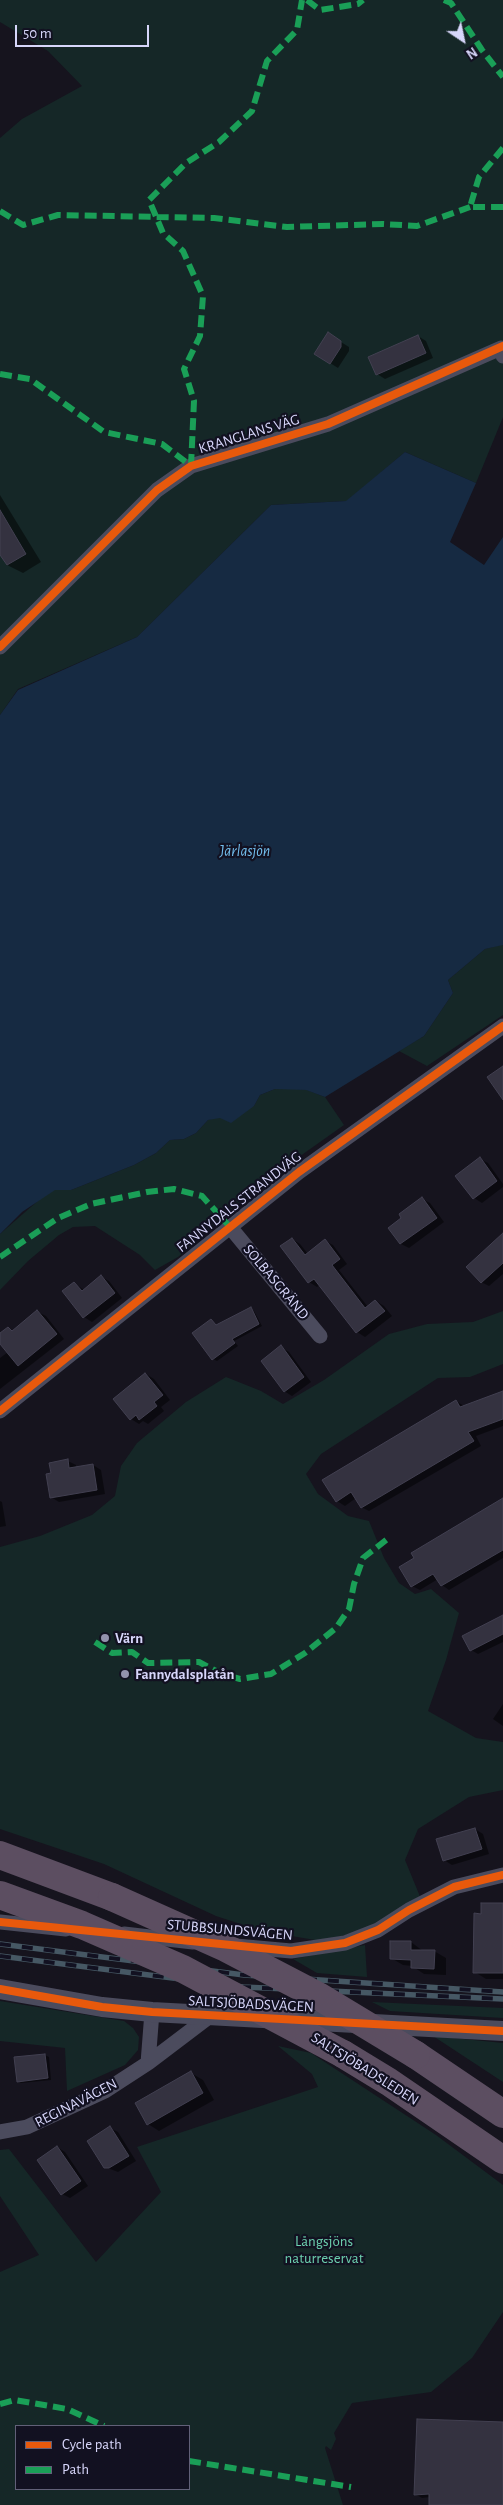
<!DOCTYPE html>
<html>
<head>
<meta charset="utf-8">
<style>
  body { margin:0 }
  #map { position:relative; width:503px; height:2505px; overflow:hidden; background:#16141e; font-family:"Alegreya Sans",sans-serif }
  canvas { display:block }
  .legend { position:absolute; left:15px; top:2425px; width:175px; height:65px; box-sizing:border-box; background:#121121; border:1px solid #616078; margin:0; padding:6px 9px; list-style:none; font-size:15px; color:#d7d6fa }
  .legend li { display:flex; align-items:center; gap:10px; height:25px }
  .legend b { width:25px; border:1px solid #616078 }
  .north { position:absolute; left:438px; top:15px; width:50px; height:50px; -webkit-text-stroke:4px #121121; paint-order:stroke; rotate:146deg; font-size:14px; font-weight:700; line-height:20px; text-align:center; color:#d7d6fa }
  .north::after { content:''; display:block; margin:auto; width:18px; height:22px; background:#d7d6fa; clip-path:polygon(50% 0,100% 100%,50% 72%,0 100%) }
  .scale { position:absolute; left:15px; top:25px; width:134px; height:22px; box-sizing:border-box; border:2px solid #d7d6fa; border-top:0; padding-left:6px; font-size:15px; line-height:18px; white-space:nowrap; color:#d7d6fa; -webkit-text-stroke:4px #121121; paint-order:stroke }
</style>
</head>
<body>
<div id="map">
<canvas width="503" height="2505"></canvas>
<ul class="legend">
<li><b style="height:6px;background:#e8590c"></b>Cycle path</li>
<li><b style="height:6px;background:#1a9f57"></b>Path</li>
</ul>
<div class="north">N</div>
<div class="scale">50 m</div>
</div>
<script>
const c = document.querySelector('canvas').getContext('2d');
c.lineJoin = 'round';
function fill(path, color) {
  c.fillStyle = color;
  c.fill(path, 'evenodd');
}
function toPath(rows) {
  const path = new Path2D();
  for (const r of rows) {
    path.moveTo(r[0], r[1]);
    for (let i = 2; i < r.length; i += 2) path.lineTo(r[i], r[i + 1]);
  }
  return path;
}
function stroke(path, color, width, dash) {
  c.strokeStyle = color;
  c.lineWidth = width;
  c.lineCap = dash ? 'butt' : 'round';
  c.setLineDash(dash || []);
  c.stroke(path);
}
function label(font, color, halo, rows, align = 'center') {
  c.font = font + ' "Alegreya Sans",sans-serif';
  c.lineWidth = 4.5;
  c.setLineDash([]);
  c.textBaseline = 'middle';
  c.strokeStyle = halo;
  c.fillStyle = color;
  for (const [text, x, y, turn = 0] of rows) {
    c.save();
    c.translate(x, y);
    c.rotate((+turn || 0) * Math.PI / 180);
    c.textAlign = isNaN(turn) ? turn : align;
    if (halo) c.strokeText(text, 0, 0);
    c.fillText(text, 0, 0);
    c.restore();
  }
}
fill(toPath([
  [0,0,503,0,503,417,476,483,405,452,347,501,271,505,137,637,18,689,0,715,0,138,22,119,82,86,48,51,0,22],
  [500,945,503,945,503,1015,427,1066,399,1051,424,1036,453,993,448,980,485,949],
  [289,1088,307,1090,325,1097,344,1125,272,1176,178,1257,155,1270,140,1255,95,1226,73,1227,59,1235,28,1261,0,1290,0,1234,40,1199,55,1189,71,1190,134,1165,156,1153,170,1140,184,1139,196,1133,208,1120,254,1106,260,1095,275,1089],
  [503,1311,503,1364,470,1377,438,1378,321,1454,306,1474,318,1494,348,1516,369,1521,384,1558,399,1583,415,1594,431,1589,459,1613,446,1660,428,1711,476,1738,503,1742,503,1790,469,1797,418,1829,405,1860,421,1899,371,1929,321,1941,262,1931,216,1916,104,1864,0,1829,0,1547,40,1536,92,1515,115,1496,121,1466,137,1443,186,1402,226,1377,261,1391,283,1404,324,1380,389,1334,427,1324,473,1322],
  [365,1945,367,1977,317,1973,293,1959],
  [0,2001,124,2021,133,2028,139,2037,138,2050,125,2065,67,2091,65,2048,0,2041],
  [372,2002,503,2008,503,2018,390,2011],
  [433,2036,503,2043,503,2082],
  [278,2046,311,2053,436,2135,503,2185,503,2312,472,2358,431,2392,352,2403,334,2433,336,2439,331,2450,326,2446,325,2448,343,2505,0,2505,0,2272,39,2255,0,2196,0,2150,9,2149,96,2262,161,2192,137,2147,318,2087,312,2074],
  [16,2426,189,2426,189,2489,16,2489]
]), '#152727');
fill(toPath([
  [405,452,476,483,450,542,484,565,503,537,503,945,485,949,448,980,453,993,424,1036,325,1097,306,1090,275,1089,260,1095,254,1106,231,1123,220,1118,208,1120,196,1133,184,1139,170,1140,156,1153,134,1165,71,1190,55,1190,22,1212,0,1234,0,715,18,690,137,637,271,505,346,501]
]), '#162a42');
fill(toPath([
  [418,336,426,341,433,358,385,379,377,374],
  [336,339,349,347,349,351,338,368,330,363],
  [0,495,41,562,23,573,7,565,0,552],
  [480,1159,488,1163,503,1184,503,1187,482,1203,474,1198],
  [422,1199,430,1203,444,1222,409,1248,401,1244,390,1228],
  [503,1238,503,1274,489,1286,481,1282],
  [292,1239,300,1244,308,1254,325,1241,333,1245,347,1264,339,1270,368,1307,376,1301,384,1306,392,1316,365,1337,357,1332,320,1285,317,1287,309,1282,282,1247],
  [101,1277,109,1281,122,1298,92,1322,84,1317,74,1283,84,1290],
  [251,1309,254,1311,262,1326,234,1341,238,1346,217,1361,213,1359,211,1321,218,1326],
  [38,1312,46,1316,64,1339,0,1389,0,1358,8,1352,0,1342,0,1335,8,1328,14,1331],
  [281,1347,289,1352,311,1382,292,1396,284,1391],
  [146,1374,154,1379,170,1400,161,1407,164,1411,148,1424,143,1421,139,1424,131,1419],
  [503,1392,503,1426,476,1436,481,1446,369,1511,361,1507,356,1498,345,1506,337,1501,456,1401,464,1406],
  [68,1461,76,1465,76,1468,93,1465,101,1470,105,1494,59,1502,51,1497,52,1474],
  [503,1500,503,1558,449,1590,442,1585,438,1579,420,1590,412,1586],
  [0,1501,2,1502,6,1526,0,1527],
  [503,1615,503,1642,478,1654,471,1650,464,1636],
  [503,1704,503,1726,493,1719],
  [475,1829,483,1834,489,1854,452,1865,444,1860],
  [503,1905,503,1979,486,1979,475,1972,482,1915],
  [411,1942,423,1951,434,1951,446,1958,446,1975,424,1974,412,1966,403,1965,391,1958],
  [45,2055,49,2057,51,2080,21,2083,18,2081],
  [191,2073,203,2080,214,2100,159,2131,148,2124],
  [110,2128,118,2132,136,2161,118,2172,105,2167],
  [57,2147,65,2152,88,2186,70,2198,62,2194],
  [503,2423,503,2505,430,2505,430,2497,422,2498,415,2494]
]), '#0007');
const building = toPath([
  [328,332,341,341,341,347,330,364,314,354,328,332],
  [418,335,426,353,376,375,368,357,418,335],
  [0,510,26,554,7,565,0,555,0,510],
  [503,1066,503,1100,487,1077,503,1066],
  [480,1157,497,1181,473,1199,455,1176,480,1157],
  [422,1197,437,1218,400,1244,388,1228,401,1218,399,1214,422,1197],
  [503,1233,503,1263,481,1283,466,1267,503,1233],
  [292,1238,305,1255,325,1239,340,1259,332,1265,365,1308,375,1300,385,1311,356,1333,314,1279,308,1283,280,1246,292,1238],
  [101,1275,115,1293,83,1318,62,1291,74,1282,82,1291,101,1275],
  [251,1307,259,1324,232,1339,235,1343,212,1360,192,1333,211,1319,216,1325,251,1307],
  [37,1310,57,1334,18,1366,0,1344,0,1333,8,1327,12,1331,37,1310],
  [281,1345,304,1377,284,1392,261,1361,281,1345],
  [145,1373,163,1395,154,1402,157,1406,139,1420,136,1415,130,1420,113,1399,145,1373],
  [503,1391,503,1419,468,1432,474,1441,361,1508,351,1492,336,1502,322,1480,456,1400,460,1407,503,1391],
  [68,1459,69,1468,93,1464,97,1490,50,1498,46,1474,51,1473,49,1463,68,1459],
  [503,1498,503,1550,441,1586,433,1574,411,1587,399,1567,414,1558,411,1553,503,1498],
  [503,1615,503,1634,470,1651,462,1636,503,1615],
  [475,1828,482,1849,443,1861,436,1839,475,1828],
  [481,1903,503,1903,503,1973,473,1973,474,1913,481,1914,481,1903],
  [390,1941,411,1941,411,1950,435,1950,434,1969,411,1968,411,1960,390,1959,390,1941],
  [45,2054,48,2078,17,2082,14,2057,45,2054],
  [191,2071,203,2093,147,2125,135,2103,191,2071],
  [110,2126,129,2156,109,2168,104,2168,87,2141,110,2126],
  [57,2146,81,2181,61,2195,37,2160,57,2146],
  [417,2419,503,2422,503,2505,429,2505,429,2494,414,2495,417,2419]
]);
fill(building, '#343240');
stroke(building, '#424051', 1);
stroke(toPath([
  [0,647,157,490,191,466,328,424,501,348,503,356],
  [230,1227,320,1336],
  [0,1411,299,1172,503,1026],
  [0,1922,66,1929],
  [124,1934,193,1942],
  [236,1946,291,1951,345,1943,378,1930,409,1910,454,1887,503,1875],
  [148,2063,152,2012],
  [0,2132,27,2127,105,2091,148,2063,210,2016]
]), '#4b4b5d', 15);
stroke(toPath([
  [0,1989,102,2007,152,2012,503,2031]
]), '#4b4b5d', 20);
stroke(toPath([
  [0,1855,112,1897],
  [343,2054,389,2082,503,2160],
  [416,2055,503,2114]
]), '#5c4e61', 28);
const rail = toPath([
  [0,1944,244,1975,503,1992],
  [0,1956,243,1987,503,1999]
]);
stroke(rail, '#465864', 5.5);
stroke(rail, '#121121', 4, [11]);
stroke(toPath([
  [0,1895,82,1925,183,1969,343,2054],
  [112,1897,226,1948,320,1997,416,2055]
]), '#5c4e61', 28);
stroke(toPath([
  [307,0,320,10,358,4,363,0],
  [444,0,451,3,482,50,503,77],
  [503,148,479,177,470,207,503,207],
  [0,211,23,225,58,215,214,218,287,227,383,224,417,226,470,207],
  [0,374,30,379,104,432,162,444,191,466],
  [191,466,194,401,184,369,200,336,203,296,183,251,163,233,149,200,186,163,219,142,252,111,267,61,297,30,302,0],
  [0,1257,58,1218,91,1204,147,1192,174,1189,202,1196,230,1227],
  [95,1642,112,1653,132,1652,148,1663,199,1662,222,1674,240,1679,271,1674,305,1653,336,1628,349,1609,354,1584,363,1558,390,1537],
  [0,2404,15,2400,67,2409,104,2426],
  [189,2461,351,2487]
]), '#1a9f57', 6, [12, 6]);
stroke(toPath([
  [0,647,157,490,191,466,328,424,503,346],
  [0,1411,299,1172,503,1026],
  [0,1922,291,1951,345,1943,378,1930,409,1910,454,1887,503,1875],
  [0,1989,102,2007,152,2012,503,2031]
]), '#e8590c', 8);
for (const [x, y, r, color] of [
  [105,1638,5,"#9392ad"],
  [125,1674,5,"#9392ad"]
]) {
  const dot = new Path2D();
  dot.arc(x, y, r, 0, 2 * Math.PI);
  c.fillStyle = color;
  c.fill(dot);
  stroke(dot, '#121121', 2);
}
label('15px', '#d7d6fa', '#121121', [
  ["KRANGLANS VÄG",249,434,-17],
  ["FANNYDALS STRANDVÄG",239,1202,-38],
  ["SOLBASGRÄND",276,1282,50],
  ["STUBBSUNDSVÄGEN",230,1930,5],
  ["SALTSJÖBADSVÄGEN",251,2004,3],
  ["SALTSJÖBADSLEDEN",365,2069,32],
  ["REGINAVÄGEN",76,2103,-27]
]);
label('bold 15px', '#d7d6fa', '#121121', [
  ["Värn",115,1638],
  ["Fannydalsplatån",135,1674]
], 'left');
label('15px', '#6cd0af', '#121121', [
  ["Långsjöns",324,2241],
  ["naturreservat",324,2258]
]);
label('italic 16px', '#72bdec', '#121121', [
  ["Järlasjön",245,851]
]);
</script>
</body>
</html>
